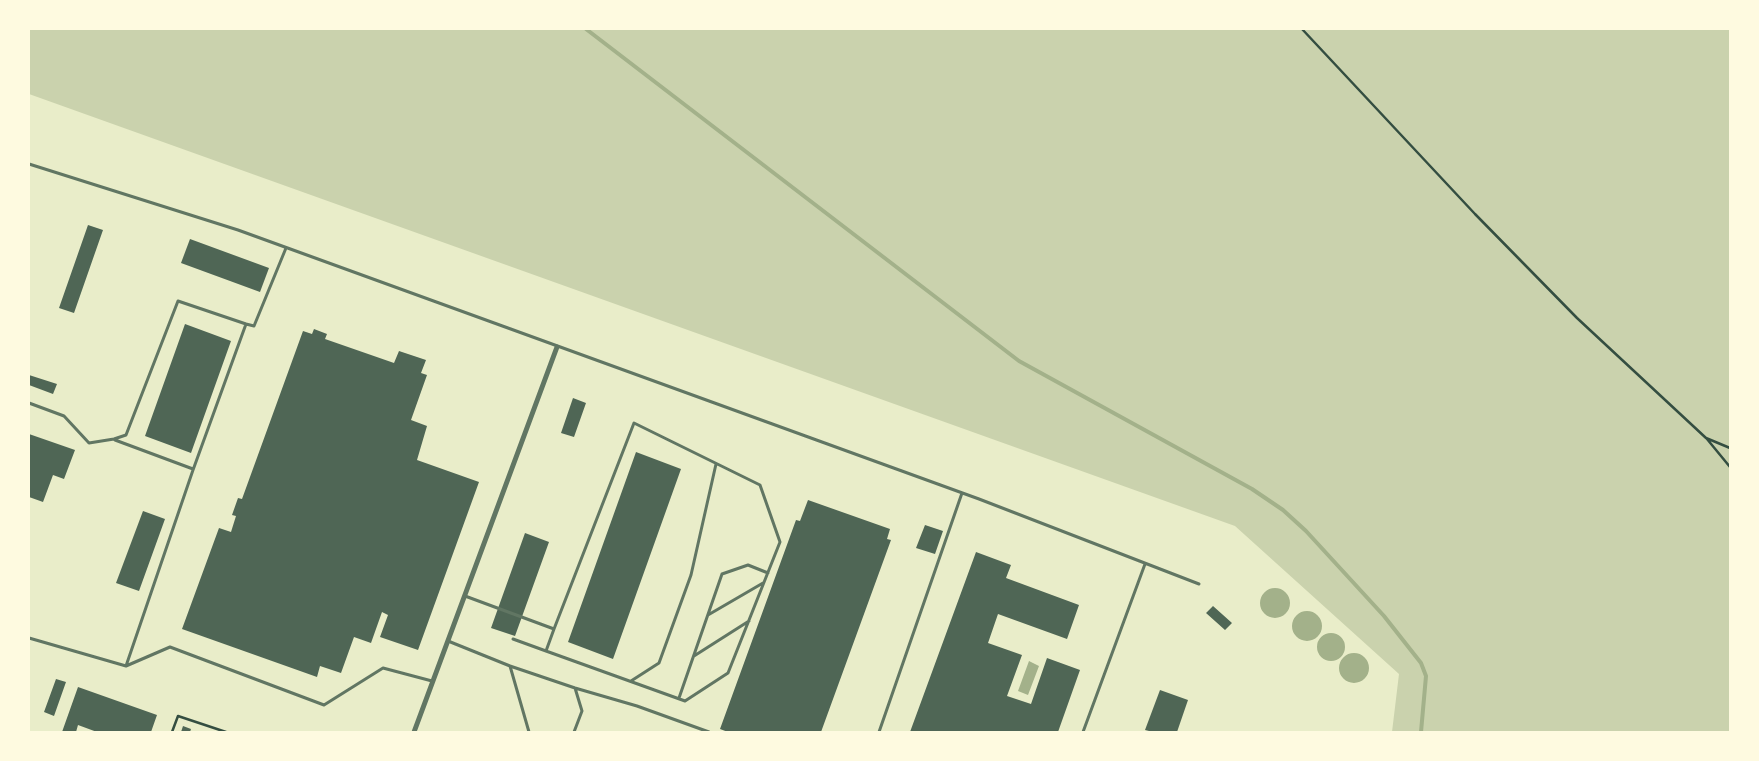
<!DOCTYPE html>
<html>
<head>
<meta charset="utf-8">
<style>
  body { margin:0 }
  #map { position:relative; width:1759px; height:761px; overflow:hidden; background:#e9edc9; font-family:Helvetica,sans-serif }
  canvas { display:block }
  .frame { position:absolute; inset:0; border:30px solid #fefae0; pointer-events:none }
</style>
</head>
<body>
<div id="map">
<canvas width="1759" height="761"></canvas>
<div class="frame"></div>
</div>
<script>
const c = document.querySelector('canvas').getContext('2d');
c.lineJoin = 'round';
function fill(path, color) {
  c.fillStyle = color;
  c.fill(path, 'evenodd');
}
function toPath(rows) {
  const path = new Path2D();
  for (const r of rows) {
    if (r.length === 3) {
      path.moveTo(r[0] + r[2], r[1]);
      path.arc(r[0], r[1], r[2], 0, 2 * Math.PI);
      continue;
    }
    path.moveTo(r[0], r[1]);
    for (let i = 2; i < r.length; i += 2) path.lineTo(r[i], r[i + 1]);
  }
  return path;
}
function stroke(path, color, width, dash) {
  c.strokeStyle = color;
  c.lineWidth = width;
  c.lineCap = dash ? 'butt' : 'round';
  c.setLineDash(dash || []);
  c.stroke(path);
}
fill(toPath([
  [29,29,1730,29,1730,732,1392,732,1399,674,1235,526,29,94]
]), '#cad2ad');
fill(toPath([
  [1275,603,15],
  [1307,626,15],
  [1331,647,14],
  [1354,668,15],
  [1029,661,1039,666,1028,695,1018,691]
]), '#a3b18a');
stroke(toPath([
  [586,29,1019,361,1252,489,1283,510,1306,531,1384,616,1421,663,1426,676,1421,732]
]), '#a3b18a', 4);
fill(toPath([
  [88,225,103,230,74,313,59,308],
  [190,239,269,268,260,292,181,263],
  [185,324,231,341,191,453,145,436],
  [314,329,327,334,325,339,394,363,399,351,426,360,421,373,427,375,411,420,427,426,417,460,479,482,418,650,380,637,388,615,382,612,371,643,354,637,341,673,320,666,317,677,182,629,219,528,231,532,236,516,232,515,238,498,242,499,303,331,312,334],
  [29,375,57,384,53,394,29,385],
  [573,398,586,403,574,437,561,433],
  [29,434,75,450,64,479,53,475,43,502,29,497],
  [636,452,681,469,613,659,568,642],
  [808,500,890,529,887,539,891,540,821,732,728,732,720,729,796,520,800,521],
  [143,511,165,519,139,591,116,583],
  [925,525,943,531,935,554,916,548],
  [525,533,549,542,515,636,491,628],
  [976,552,1011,565,1006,578,1079,605,1067,639,998,614,988,643,1022,655,1007,696,1031,704,1047,658,1080,670,1058,732,910,732],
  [1213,606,1232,623,1225,630,1206,613],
  [56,679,66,682,54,716,44,712],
  [78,687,157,715,151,732,97,732,78,725,76,732,62,732],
  [1160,690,1188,700,1177,732,1153,732,1145,730],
  [183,726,191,729,190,732,181,732]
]), '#4f6655');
stroke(toPath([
  [1302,29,1475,214,1577,318,1706,438,1730,448],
  [1707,439,1730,467],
  [172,732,178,716,226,732]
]), '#344e41', 2.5);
stroke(toPath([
  [29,164,238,230,979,499,1199,584],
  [246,324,254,326,286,248],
  [29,403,64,416,89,443,114,439,126,435,178,301,246,324,193,470,126,666],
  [115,440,193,469],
  [465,596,554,629,546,651,513,639],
  [708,615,763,583],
  [29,638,126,666,170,647,324,705,383,668,432,681],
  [448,641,510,666,529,732],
  [546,651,685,701,728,673,780,542,760,485,634,423,554,629],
  [694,656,749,621],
  [510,666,575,688,637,706,709,732],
  [631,681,659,663,691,575,716,464],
  [679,698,722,574,748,565,768,573],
  [574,732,582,711,575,688],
  [879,732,962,493],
  [1083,732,1145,564]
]), '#617663', 3);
stroke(toPath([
  [414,732,557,347]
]), '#617663', 5);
</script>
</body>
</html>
